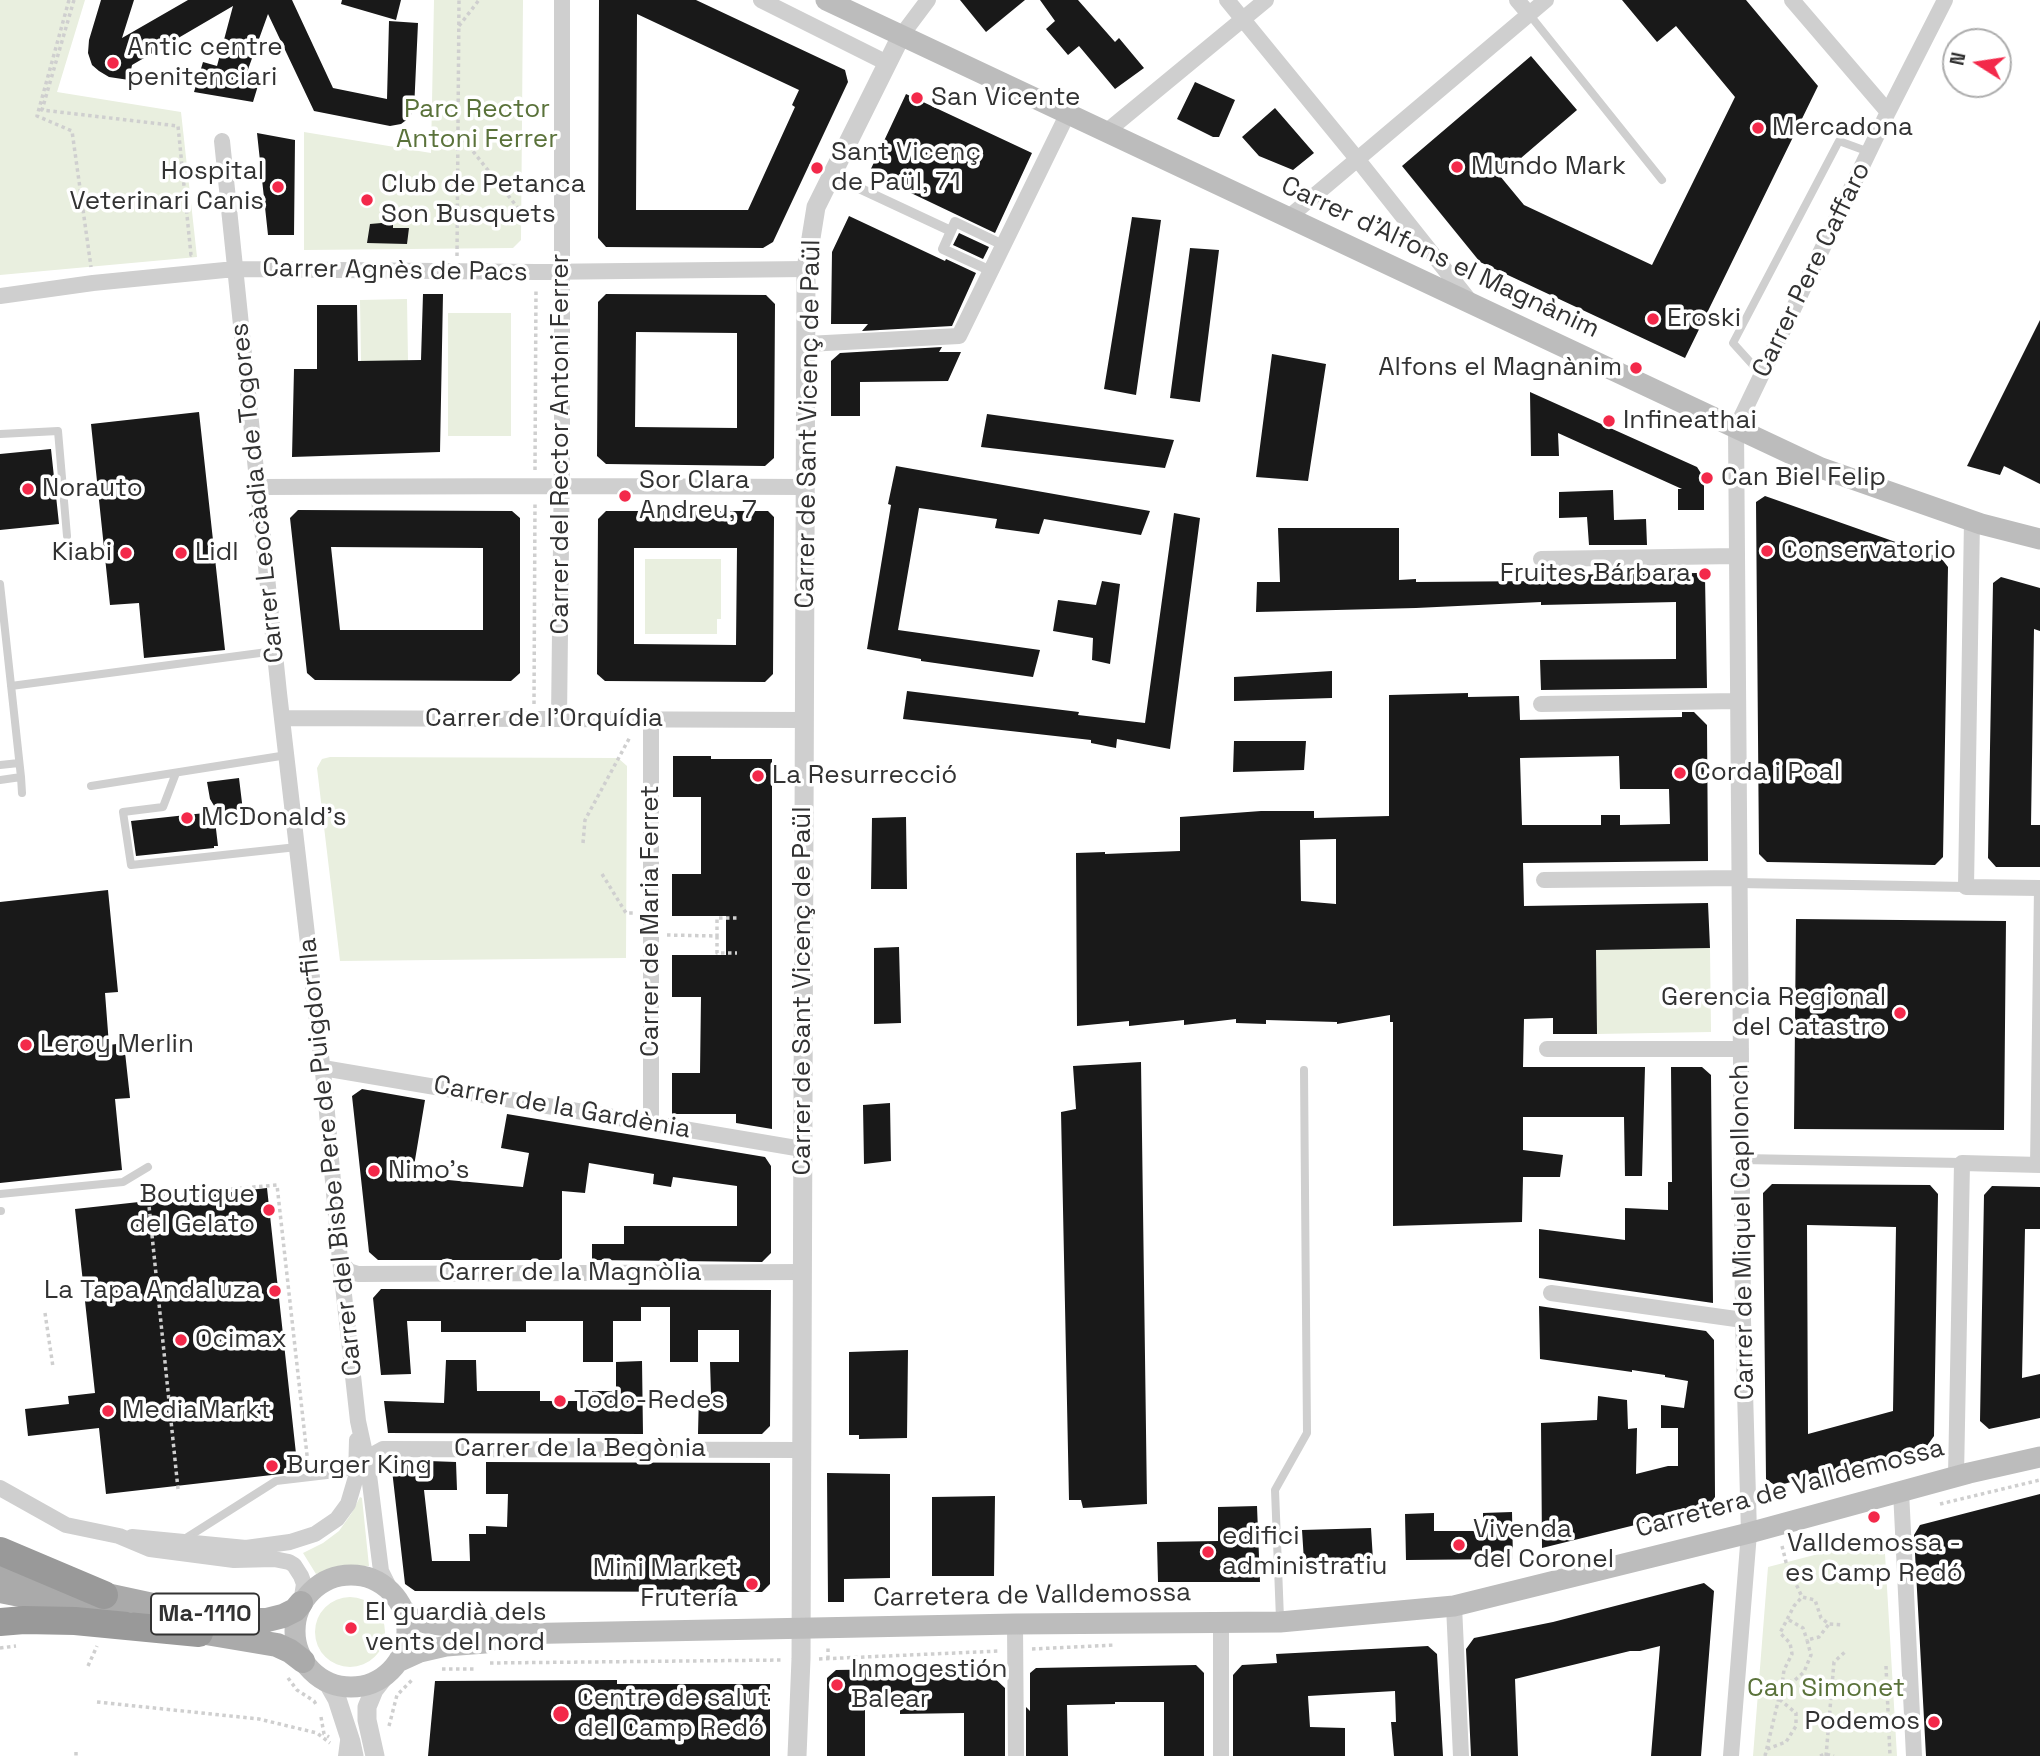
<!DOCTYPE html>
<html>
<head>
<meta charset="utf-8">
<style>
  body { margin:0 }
  #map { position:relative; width:2040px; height:1756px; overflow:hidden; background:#fff; font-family:"Space Grotesk",sans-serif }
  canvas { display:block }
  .north { position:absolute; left:1942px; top:28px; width:70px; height:70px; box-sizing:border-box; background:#fff; border:2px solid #adadad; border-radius:50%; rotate:282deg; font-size:19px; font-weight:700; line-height:28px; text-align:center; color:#323232 }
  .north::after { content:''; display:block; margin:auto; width:24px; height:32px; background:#f3294a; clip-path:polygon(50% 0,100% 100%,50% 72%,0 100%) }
</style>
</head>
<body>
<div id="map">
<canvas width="2040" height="1756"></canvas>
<div class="north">N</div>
</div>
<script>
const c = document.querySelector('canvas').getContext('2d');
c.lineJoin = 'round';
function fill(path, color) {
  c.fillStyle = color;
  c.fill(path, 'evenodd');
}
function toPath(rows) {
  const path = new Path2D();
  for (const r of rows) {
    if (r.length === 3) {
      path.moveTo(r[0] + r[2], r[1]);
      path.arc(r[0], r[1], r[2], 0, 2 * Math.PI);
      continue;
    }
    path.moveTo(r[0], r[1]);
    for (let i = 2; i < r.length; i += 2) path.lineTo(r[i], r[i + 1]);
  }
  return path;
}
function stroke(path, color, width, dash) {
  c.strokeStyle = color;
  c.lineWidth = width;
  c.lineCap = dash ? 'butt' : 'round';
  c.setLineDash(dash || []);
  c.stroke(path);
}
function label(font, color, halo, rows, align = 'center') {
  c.font = font + ' "Space Grotesk",sans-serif';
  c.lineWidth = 7;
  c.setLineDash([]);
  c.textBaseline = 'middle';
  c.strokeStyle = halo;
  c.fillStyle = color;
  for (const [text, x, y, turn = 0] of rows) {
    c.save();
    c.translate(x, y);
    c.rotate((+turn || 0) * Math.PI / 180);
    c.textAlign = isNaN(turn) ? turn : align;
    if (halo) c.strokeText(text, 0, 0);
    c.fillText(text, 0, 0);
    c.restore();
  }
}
fill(toPath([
  [0,0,85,0,57,92,181,112,197,257,0,275],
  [434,0,523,0,521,240,513,248,304,250,304,132,431,153],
  [407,299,408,361,361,362,360,300],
  [448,313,511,313,511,436,448,436],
  [645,559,721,559,721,619,717,619,717,634,645,634],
  [330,757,618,758,627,766,626,958,340,961,317,768,322,759],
  [1710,948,1711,1032,1597,1034,1596,950],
  [360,1497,362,1498,369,1566,341,1566,316,1574,303,1553,323,1543,339,1531,351,1514],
  [1884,1537,1897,1756,1753,1756,1768,1567],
  [350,1632,35]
]), '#e9efdf');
fill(toPath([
  [101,0,134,0,122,38,188,0,292,0,333,88,387,99,389,21,418,23,414,110,409,118,401,124,390,126,314,111,268,14,246,75,260,79,253,102,194,92,203,62,217,66,233,6,132,65,129,80,109,77,99,71,92,65,88,53,89,40],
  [342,0,401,0,396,20,341,4],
  [599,0,696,0,845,70,848,82,773,242,763,248,606,247,598,238],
  [637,14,799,90,792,105,795,107,748,210,636,210],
  [960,0,1025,0,986,32],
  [1040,0,1078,0,1115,42,1119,38,1144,68,1115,89,1079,46,1068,55,1046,29,1055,21],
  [1622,0,1746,0,1818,86,1685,358,1480,262,1402,166,1531,56,1577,110,1500,176,1524,205,1652,265,1735,97,1676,26,1657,42],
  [1195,82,1235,100,1219,137,1213,137,1177,119],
  [906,94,1032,153,995,233,869,173],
  [1275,108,1314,153,1293,170,1259,156,1242,137],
  [257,133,295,140,294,235,268,235],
  [849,216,945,261,946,259,976,273,952,326,862,331,868,324,831,324,832,252],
  [1132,217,1161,220,1136,395,1104,389],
  [393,222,393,228,409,228,407,244,367,243,370,224],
  [959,233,989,247,983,259,953,245],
  [1190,248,1219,250,1200,402,1170,398],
  [423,294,443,294,440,452,292,457,294,369,317,369,317,305,357,305,358,361,421,360],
  [606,294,766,295,775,304,774,458,765,466,606,464,597,456,598,302],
  [636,332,737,333,737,428,635,427],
  [2040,320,2040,484,2004,466,2000,475,1967,466],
  [942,347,939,352,961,352,948,381,860,382,860,416,831,416,831,361,840,353],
  [1272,354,1326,364,1308,481,1256,477],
  [1530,392,1697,467,1704,478,1704,510,1678,510,1678,489,1682,489,1558,433,1559,456,1531,456],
  [199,412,225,650,144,658,139,603,110,605,91,424],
  [987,414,1174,440,1165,468,981,447],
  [51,449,59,524,0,530,0,454],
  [896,466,1150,511,1141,535,1044,519,1039,534,995,528,997,519,919,508,898,630,1040,650,1033,677,921,661,921,659,867,649,891,505,888,504],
  [1613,490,1614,520,1646,519,1647,545,1589,545,1587,517,1559,518,1559,492],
  [1765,496,1941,558,1948,567,1943,857,1935,865,1767,862,1759,854,1756,502],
  [298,510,512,511,520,518,520,673,511,681,315,680,307,673,290,518],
  [331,547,483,548,483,630,340,630],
  [606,511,768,511,774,517,773,674,765,682,605,681,597,674,598,519],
  [634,548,737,548,736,645,634,644],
  [1174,513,1200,518,1170,749,1117,739,1116,748,1091,743,1091,740,903,719,907,691,1079,712,1078,715,1145,723],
  [1278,528,1399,528,1399,580,1416,579,1416,582,1540,581,1540,575,1697,573,1705,577,1707,688,1541,690,1540,660,1676,659,1676,602,1541,605,1541,602,1416,608,1256,612,1257,582,1280,582],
  [2001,577,2040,588,2040,631,2034,629,2031,825,2040,825,2040,867,1996,867,1988,858,1993,583],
  [1102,581,1120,584,1110,664,1092,660,1093,638,1053,631,1058,600,1096,605],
  [1332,671,1332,698,1234,701,1234,677],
  [1468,693,1468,697,1519,696,1520,720,1682,717,1682,712,1694,712,1707,725,1708,861,1523,863,1524,906,1708,903,1710,948,1596,950,1597,1034,1553,1034,1553,1018,1524,1019,1523,1067,1645,1067,1642,1176,1625,1176,1624,1117,1523,1117,1523,1150,1563,1155,1560,1177,1523,1177,1522,1222,1393,1226,1393,1022,1390,1022,1390,1015,1337,1024,1337,1022,1266,1020,1266,1024,1236,1023,1236,1019,1184,1025,1184,1020,1129,1026,1129,1021,1077,1026,1076,853,1105,852,1105,854,1180,851,1180,817,1261,811,1314,811,1314,818,1389,816,1389,695],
  [1619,756,1620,789,1669,789,1670,824,1620,825,1620,815,1601,815,1601,825,1522,825,1520,758],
  [1336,839,1336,904,1301,901,1300,840],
  [1234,741,1306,741,1304,770,1233,772],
  [673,756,711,756,711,759,772,759,772,1129,736,1123,736,1114,672,1114,672,1073,700,1073,701,997,672,997,672,955,726,955,726,916,672,916,672,874,701,874,701,797,673,797],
  [239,778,243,811,226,812,216,809,210,799,207,782],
  [214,812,218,846,214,846,214,848,136,856,131,821],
  [906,817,907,889,871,889,872,818],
  [108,890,118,992,105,993,109,1045,124,1043,130,1098,115,1099,122,1170,0,1183,0,902],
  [1796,919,2006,921,2004,1130,1794,1129],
  [899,947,901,1023,874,1024,874,948],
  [1141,1062,1147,1504,1083,1508,1081,1500,1069,1500,1061,1112,1076,1109,1073,1066],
  [1671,1067,1702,1067,1711,1075,1713,1303,1539,1278,1539,1229,1625,1240,1625,1208,1668,1210,1668,1182,1672,1182],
  [362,1089,425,1100,413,1172,416,1173,416,1177,523,1187,529,1153,501,1148,507,1114,765,1157,771,1166,771,1253,762,1262,592,1260,592,1244,624,1244,624,1226,737,1226,737,1186,673,1177,671,1187,653,1184,654,1174,589,1163,585,1193,562,1191,562,1260,378,1260,369,1252,352,1096],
  [890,1103,891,1161,864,1164,863,1105],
  [1772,1184,1930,1185,1938,1194,1934,1436,1927,1446,1776,1486,1766,1479,1763,1193],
  [1807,1225,1896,1227,1893,1411,1808,1434],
  [1992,1186,2040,1187,2040,1229,2025,1229,2022,1378,2040,1374,2040,1418,1989,1429,1980,1421,1984,1195],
  [267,1188,298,1472,106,1494,99,1428,28,1436,25,1409,69,1404,68,1396,95,1393,75,1209],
  [381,1289,771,1290,770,1426,762,1434,698,1434,699,1393,711,1394,710,1362,739,1362,739,1330,698,1330,698,1362,670,1362,670,1307,641,1307,641,1321,613,1321,613,1362,583,1362,583,1321,526,1321,526,1332,441,1332,441,1321,407,1321,411,1374,381,1375,373,1298],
  [1539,1306,1706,1331,1714,1340,1715,1497,1708,1507,1542,1548,1541,1423,1597,1420,1598,1396,1627,1400,1628,1429,1637,1428,1636,1474,1668,1466,1678,1466,1678,1428,1661,1428,1661,1405,1684,1408,1688,1381,1665,1377,1665,1375,1632,1370,1632,1372,1540,1359],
  [908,1350,907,1438,859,1439,859,1435,849,1435,849,1352],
  [446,1360,476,1360,477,1391,540,1391,540,1401,588,1401,588,1391,616,1391,616,1362,642,1361,643,1434,388,1433,384,1401,444,1403],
  [401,1460,456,1462,457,1490,424,1490,432,1561,470,1561,469,1534,486,1534,486,1526,507,1527,508,1494,486,1494,486,1462,770,1463,770,1584,762,1592,415,1591,405,1584,392,1470],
  [827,1473,890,1474,890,1578,844,1579,844,1602,828,1602],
  [2040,1494,2040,1756,1926,1756,1914,1535,1920,1525],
  [995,1496,994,1576,932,1576,932,1497],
  [1257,1506,1260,1582,1158,1582,1157,1542,1218,1541,1218,1507],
  [1512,1512,1513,1559,1406,1560,1405,1514,1434,1513,1434,1531,1483,1531,1483,1513],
  [1371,1528,1373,1560,1304,1561,1302,1530],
  [1704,1583,1714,1591,1701,1756,1651,1756,1660,1646,1640,1651,1630,1651,1515,1679,1518,1756,1471,1756,1466,1649,1474,1638,1553,1622],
  [1428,1646,1437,1654,1443,1756,1394,1756,1391,1722,1396,1722,1395,1691,1308,1696,1310,1727,1345,1728,1345,1756,1233,1756,1233,1675,1242,1665,1277,1663,1276,1654],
  [1196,1665,1204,1673,1204,1756,1164,1756,1164,1702,1115,1702,1115,1704,1067,1705,1068,1756,1026,1756,1026,1707,1030,1711,1030,1673,1036,1668],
  [899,1669,900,1677,992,1676,1005,1688,1005,1756,964,1756,964,1713,900,1714,900,1707,865,1707,865,1756,827,1756,827,1678,836,1670],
  [617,1680,617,1684,770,1684,770,1756,428,1756,435,1681]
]), '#191919');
stroke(toPath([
  [69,0,37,116,72,131,91,267],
  [74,0,42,110,178,126,191,255,194,254],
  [459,26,479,0],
  [460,135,522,213],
  [457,256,459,0],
  [535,470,536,288],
  [534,704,535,502],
  [583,843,585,820,630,737],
  [602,874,626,913,634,913],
  [667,935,717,936,717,918,737,918],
  [717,936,717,953,737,953],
  [45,1313,53,1367],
  [178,1489,148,1196,277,1185,308,1464],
  [1940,1504,2040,1480],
  [1782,1546,1786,1562,1802,1597,1815,1600,1821,1618,1829,1624,1843,1625],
  [1789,1620,1803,1628,1807,1640],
  [0,1648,16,1646],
  [1032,1649,1115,1645],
  [819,1659,1000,1651],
  [828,1659,828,1647],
  [490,1663,783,1660],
  [88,1666,97,1646],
  [1886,1666,1890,1756],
  [442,1669,475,1669],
  [288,1678,297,1690,314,1701,317,1706],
  [1782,1685,1795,1680,1804,1672,1811,1655,1807,1640,1819,1637,1829,1624],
  [97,1702,259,1719,317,1733,330,1743],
  [321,1717,324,1734,329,1737],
  [389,1726,397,1695,413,1679],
  [1767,1749,1786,1742,1796,1726,1796,1713,1779,1699],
  [76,1752,76,1756],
  [1765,1756,1782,1685,1784,1670,1792,1654,1790,1643,1780,1633,1794,1606,1802,1597],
  [1820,1756,1825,1754,1834,1756],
  [1826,1756,1834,1662,1846,1651]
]), '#cfcfcf', 3.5, [3.5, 3.5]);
stroke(toPath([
  [1529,14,1662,180],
  [1761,374,1733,343,1839,141,1869,152],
  [0,434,58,431,67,536],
  [0,584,21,777],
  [11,686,275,651],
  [0,765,19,763],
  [176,773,163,807,123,812,131,865,297,847],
  [0,780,21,777,22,793],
  [91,786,287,755],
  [0,1194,123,1182,148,1167],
  [0,1211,1,1211],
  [183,1540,276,1481,344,1473,349,1471,354,1463],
  [1280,1619,1275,1490,1307,1433,1304,1070],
  [342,1756,344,1741]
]), '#cfcfcf', 8);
stroke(toPath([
  [831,175,951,231],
  [991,271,943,249,955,222,1003,245],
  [1739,883,1966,887],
  [1742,1159,1962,1163],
  [2035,1165,2039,888]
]), '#cfcfcf', 10);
stroke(toPath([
  [761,0,887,63],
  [1227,0,1358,160,1469,300],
  [1517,0,1529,14],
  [1792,0,1888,112],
  [901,36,928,0],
  [1106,132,1266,0],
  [222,141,279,693,325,1090,339,1250,358,1421,368,1467,381,1571,392,1593],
  [1289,217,1546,0],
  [0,296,93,283,235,269,536,272,806,269],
  [807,344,959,336,1068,113],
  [259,487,562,486,806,487],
  [1972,520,1966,887,2040,888],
  [1541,559,1736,556],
  [1541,704,1738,701],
  [282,718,805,720],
  [559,719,562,457,562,0],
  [1544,880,1739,878],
  [1547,1049,1741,1049],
  [323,1068,802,1149],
  [651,1122,651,719],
  [341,1262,349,1271,358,1274,803,1272],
  [1551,1293,1743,1320],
  [368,1467,374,1454,383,1449,802,1450],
  [1956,1476,1962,1163,2040,1165],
  [0,1488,66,1525,119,1536,150,1549,234,1560,274,1559,289,1562,294,1565,301,1576,304,1584,301,1603],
  [1901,1491,1914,1756],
  [132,1537,246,1548,290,1542,315,1534,337,1519,348,1504,356,1477,357,1440],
  [1454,1606,1461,1756],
  [1221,1623,1221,1756],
  [1015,1624,1016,1756],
  [1731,1756,1749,1533,1743,1320,1736,428,1888,112,1945,0]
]), '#cfcfcf', 16);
stroke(toPath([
  [323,1680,329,1685,337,1699,351,1742,354,1756],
  [375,1756,367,1720,367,1707,374,1690,385,1676],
  [797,1756,801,1659,806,269,816,207,901,36]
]), '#cfcfcf', 19);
stroke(toPath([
  [826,0,1821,468,1981,524,2040,539],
  [351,1631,56],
  [402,1608,412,1618,426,1623,448,1626,485,1626,509,1634],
  [398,1662,420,1652,446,1646,485,1643,509,1634,1015,1624,1280,1622,1454,1606,1749,1533,1969,1473,2040,1457]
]), '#bcbcbc', 21);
stroke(toPath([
  [0,1572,153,1605,255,1620,267,1620,283,1616,295,1610,301,1603],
  [0,1591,116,1614],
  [182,1629,277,1645,290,1651,303,1661]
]), '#aaa', 24);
stroke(toPath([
  [0,1551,104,1595],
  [0,1622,24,1620,75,1621,199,1633]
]), '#999', 28);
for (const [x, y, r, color] of [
  [113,63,7,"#f3294a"],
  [917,98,7,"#f3294a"],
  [1758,128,7,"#f3294a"],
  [1457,167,7,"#f3294a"],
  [817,168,7,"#f3294a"],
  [278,187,7,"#f3294a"],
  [367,200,7,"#f3294a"],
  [1653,319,7,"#f3294a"],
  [1636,368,7,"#f3294a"],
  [1609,421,7,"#f3294a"],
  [1707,478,7,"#f3294a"],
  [28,489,7,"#f3294a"],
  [625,496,7,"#f3294a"],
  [1767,551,7,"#f3294a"],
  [126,553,7,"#f3294a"],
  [181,553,7,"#f3294a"],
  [1705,574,7,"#f3294a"],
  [1680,773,7,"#f3294a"],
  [758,776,7,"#f3294a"],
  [187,818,7,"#f3294a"],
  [1900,1013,7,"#f3294a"],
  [26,1045,7,"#f3294a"],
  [374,1171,7,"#f3294a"],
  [269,1210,7,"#f3294a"],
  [275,1291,7,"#f3294a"],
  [181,1340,7,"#f3294a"],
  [560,1401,7,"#f3294a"],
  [108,1411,7,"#f3294a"],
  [272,1466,7,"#f3294a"],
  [1874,1517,7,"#f3294a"],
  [1459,1545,7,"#f3294a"],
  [1208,1552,7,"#f3294a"],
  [752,1584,7,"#f3294a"],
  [351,1628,7,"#f3294a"],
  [837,1685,7,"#f3294a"],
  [561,1714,9,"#f3294a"],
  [1934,1722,7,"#f3294a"]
]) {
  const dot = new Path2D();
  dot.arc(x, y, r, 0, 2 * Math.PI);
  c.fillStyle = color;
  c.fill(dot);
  stroke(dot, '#fff', 2.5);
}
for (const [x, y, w] of [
  [205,1614,108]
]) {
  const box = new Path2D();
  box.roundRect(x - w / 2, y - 20.5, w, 41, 5);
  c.fillStyle = '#fff';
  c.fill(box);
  stroke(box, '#323232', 2);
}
label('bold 24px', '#323232', null, [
  ["Ma-1110",205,1614]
]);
label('26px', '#323232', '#fff', [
  ["Antic centre",127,48],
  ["penitenciari",127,78],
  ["San Vicente",931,98],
  ["Mercadona",1772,128],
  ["Sant Vicenç",831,153],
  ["de Paül, 71",831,183],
  ["Mundo Mark",1471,167],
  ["Hospital",264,172,"right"],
  ["Veterinari Canis",264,202,"right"],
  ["Club de Petanca",381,185],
  ["Son Busquets",381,215],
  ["Eroski",1667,319],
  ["Alfons el Magnànim",1622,368,"right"],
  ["Infineathai",1623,421],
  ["Can Biel Felip",1721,478],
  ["Sor Clara",639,481],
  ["Andreu, 7",639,511],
  ["Norauto",42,489],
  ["Conservatorio",1781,551],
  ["Kiabi",112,553,"right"],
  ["Lidl",195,553],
  ["Fruites Bárbara",1691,574,"right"],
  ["Corda i Poal",1694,773],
  ["La Resurrecció",772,776],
  ["McDonald's",201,818],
  ["Gerencia Regional",1886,998,"right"],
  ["del Catastro",1886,1028,"right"],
  ["Leroy Merlin",40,1045],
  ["Nimo's",388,1171],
  ["Boutique",255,1195,"right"],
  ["del Gelato",255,1225,"right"],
  ["La Tapa Andaluza",261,1291,"right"],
  ["Ocimax",195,1340],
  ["Todo-Redes",574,1401],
  ["MediaMarkt",122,1411],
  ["Burger King",286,1466],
  ["Vivenda",1473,1530],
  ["del Coronel",1473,1560],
  ["edifici",1222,1537],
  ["administratiu",1222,1567],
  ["Valldemossa -",1874,1544,"center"],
  ["es Camp Redó",1874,1574,"center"],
  ["Mini Market",738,1569,"right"],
  ["Frutería",738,1599,"right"],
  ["El guardià dels",365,1613],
  ["vents del nord",365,1643],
  ["Inmogestión",851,1670],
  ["Balear",851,1700],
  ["Centre de salut",577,1699],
  ["del Camp Redó",577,1729],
  ["Podemos",1920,1722,"right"]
], 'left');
label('26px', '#5a723a', '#fff', [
  ["Parc Rector",477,110],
  ["Antoni Ferrer",477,140],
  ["Can Simonet",1826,1689]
]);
label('26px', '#323232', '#fff', [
  ["Carrer d'Alfons el Magnànim",1440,258,25],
  ["Carrer Pere Caffaro",1812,270,-64],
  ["Carrer Agnès de Pacs",395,271,1],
  ["Carrer de Sant Vicenç de Paül",809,424,-89],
  ["Carrer del Rector Antoni Ferrer",561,444,-90],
  ["Carrer Leocàdia de Togores",258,493,-96],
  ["Carrer de l'Orquídia",544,719],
  ["Carrer de Maria Ferret",651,921,-90],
  ["Carrer de Sant Vicenç de Paül",803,991,-90],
  ["Carrer de la Gardènia",562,1108,10],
  ["Carrer del Bisbe Pere de Puigdorfila",331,1157,-96],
  ["Carrer de Miquel Capllonch",1743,1232,-91],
  ["Carrer de la Magnòlia",570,1273],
  ["Carrer de la Begònia",580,1449],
  ["Carretera de Valldemossa",1790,1489,-15],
  ["Carretera de Valldemossa",1032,1596,-1]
]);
</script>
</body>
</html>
